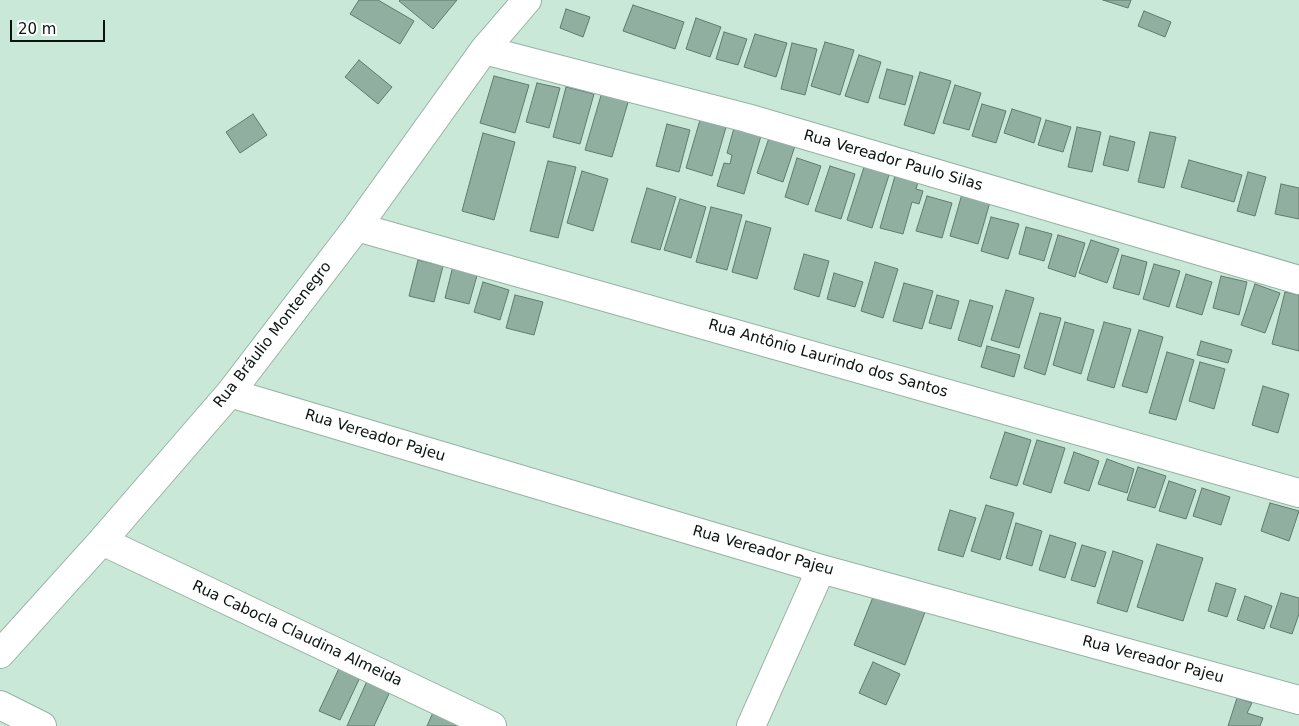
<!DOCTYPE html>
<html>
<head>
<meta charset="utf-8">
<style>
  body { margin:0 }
  #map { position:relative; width:1299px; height:726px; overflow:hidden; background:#c9e8d8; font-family:"DejaVu Sans",sans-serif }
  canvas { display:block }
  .scale { position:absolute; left:10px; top:20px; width:95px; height:22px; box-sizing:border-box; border:2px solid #0a1510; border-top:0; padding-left:6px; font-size:15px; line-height:18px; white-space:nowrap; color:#0a1510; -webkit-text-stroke:4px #fff; paint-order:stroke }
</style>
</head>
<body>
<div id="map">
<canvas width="1299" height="726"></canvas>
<div class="scale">20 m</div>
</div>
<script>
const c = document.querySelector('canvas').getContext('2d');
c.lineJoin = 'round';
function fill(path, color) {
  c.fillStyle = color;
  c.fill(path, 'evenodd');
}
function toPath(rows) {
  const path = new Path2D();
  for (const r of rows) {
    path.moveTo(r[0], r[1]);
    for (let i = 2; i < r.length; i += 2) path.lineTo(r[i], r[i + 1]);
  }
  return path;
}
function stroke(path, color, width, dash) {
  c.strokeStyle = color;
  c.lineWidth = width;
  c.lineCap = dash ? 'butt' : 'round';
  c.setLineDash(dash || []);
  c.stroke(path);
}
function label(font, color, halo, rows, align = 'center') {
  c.font = font + ' "DejaVu Sans",sans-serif';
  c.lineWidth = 4;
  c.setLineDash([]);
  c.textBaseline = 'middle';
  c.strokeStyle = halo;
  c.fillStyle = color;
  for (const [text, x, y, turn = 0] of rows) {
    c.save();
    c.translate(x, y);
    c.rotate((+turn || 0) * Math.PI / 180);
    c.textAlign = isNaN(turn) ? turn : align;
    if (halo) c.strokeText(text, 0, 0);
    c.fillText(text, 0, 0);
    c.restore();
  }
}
const building = toPath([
  [359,0,378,0,414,21,400,44,350,14,359,0],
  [400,0,457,0,433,29,399,1,400,0],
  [1103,0,1131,0,1128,8,1103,0],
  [633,5,684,22,675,49,623,31,633,5],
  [566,9,590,17,583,37,560,28,566,9],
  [1144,11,1171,22,1165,37,1138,26,1144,11],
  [696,18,721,27,710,57,686,49,696,18],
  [724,32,747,39,738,65,716,59,724,32],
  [755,34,787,43,776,77,744,67,755,34],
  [825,42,854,50,840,95,811,86,825,42],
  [792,43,817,49,805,95,781,89,792,43],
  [859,55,881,62,868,103,845,96,859,55],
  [359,60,392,87,378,104,345,77,359,60],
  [887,69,913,76,905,105,879,98,887,69],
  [920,72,951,81,934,134,904,125,920,72],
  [494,76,529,85,515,133,480,123,494,76],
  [537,83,560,88,549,128,526,122,537,83],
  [955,85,981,93,969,130,943,123,955,85],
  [566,87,594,94,580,144,553,137,566,87],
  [602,92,629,99,612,157,585,150,602,92],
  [982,104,1006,111,996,143,972,136,982,104],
  [1012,109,1041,118,1034,143,1004,133,1012,109],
  [702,113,728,120,712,176,686,168,702,113],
  [253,114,267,135,240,153,226,132,253,114],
  [1046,120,1071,127,1063,152,1038,145,1046,120],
  [736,121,763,129,744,194,717,186,724,163,730,164,732,155,727,153,736,121],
  [667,124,690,130,679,172,656,166,667,124],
  [1077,127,1101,132,1092,172,1068,167,1077,127],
  [1150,132,1176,137,1164,188,1138,182,1150,132],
  [483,133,515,142,494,220,462,211,483,133],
  [770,135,796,143,783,182,757,173,770,135],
  [1110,136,1135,142,1128,171,1103,165,1110,136],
  [797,158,821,166,808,205,785,197,797,158],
  [1189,160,1242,175,1234,202,1181,187,1189,160],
  [548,161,576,167,558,238,530,231,548,161],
  [865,164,890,172,872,228,847,220,865,164],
  [830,166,855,174,841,219,815,211,830,166],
  [582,171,608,179,593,231,567,223,582,171],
  [1248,172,1266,177,1255,216,1237,211,1248,172],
  [895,176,918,182,916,189,923,191,919,204,912,202,903,234,880,228,895,176],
  [1281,184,1299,188,1299,219,1275,214,1281,184],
  [647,188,676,197,660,250,631,242,647,188],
  [962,194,990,202,978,244,950,236,962,194],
  [927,196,952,203,942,238,916,231,927,196],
  [680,199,706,207,691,258,664,250,680,199],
  [711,207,742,215,727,270,696,262,711,207],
  [991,217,1019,224,1008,259,981,251,991,217],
  [746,221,771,228,757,279,732,272,746,221],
  [1026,227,1052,234,1044,261,1019,254,1026,227],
  [1058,235,1085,243,1075,277,1048,268,1058,235],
  [1091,240,1119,249,1107,283,1079,273,1091,240],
  [804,254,829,261,819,297,794,289,804,254],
  [1122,255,1147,262,1139,295,1113,288,1122,255],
  [418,260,443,266,434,302,409,296,418,260],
  [875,262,898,269,883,318,861,311,875,262],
  [1154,264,1180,271,1169,307,1143,299,1154,264],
  [453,266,478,272,469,304,445,298,453,266],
  [834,273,863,282,855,307,827,299,834,273],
  [1186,274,1212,282,1202,315,1176,307,1186,274],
  [1221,276,1247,282,1239,315,1213,308,1221,276],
  [483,282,509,290,500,320,474,312,483,282],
  [904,283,933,291,922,329,893,321,904,283],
  [1255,284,1280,293,1265,333,1241,325,1255,284],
  [1006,290,1034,298,1019,348,991,340,1006,290],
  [1285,292,1299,295,1299,351,1272,344,1285,292],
  [515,295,543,302,534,335,506,328,515,295],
  [937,295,959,301,951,329,929,323,937,295],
  [970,300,993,306,981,347,958,340,970,300],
  [1040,313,1061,318,1045,375,1024,368,1040,313],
  [1065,322,1094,330,1081,374,1053,365,1065,322],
  [1104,322,1131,329,1114,388,1087,380,1104,322],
  [1139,330,1163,337,1147,393,1122,386,1139,330],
  [1201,341,1232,350,1228,363,1197,355,1201,341],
  [987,346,1020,355,1014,377,981,367,987,346],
  [1167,352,1194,360,1176,420,1149,413,1167,352],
  [1200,362,1225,369,1214,409,1189,401,1200,362],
  [1263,386,1289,394,1278,433,1252,425,1263,386],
  [1005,432,1031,440,1017,486,990,478,1005,432],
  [1037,440,1065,448,1051,493,1023,484,1037,440],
  [1074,452,1099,461,1089,491,1064,483,1074,452],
  [1107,459,1134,469,1127,493,1098,484,1107,459],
  [1138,467,1166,476,1155,508,1127,500,1138,467],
  [1169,481,1196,490,1186,519,1159,511,1169,481],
  [1202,488,1230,497,1221,525,1193,516,1202,488],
  [1270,503,1299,511,1289,541,1261,531,1270,503],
  [986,505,1014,513,1000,560,971,551,986,505],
  [950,510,976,518,963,557,938,550,950,510],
  [1016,523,1042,531,1032,566,1006,558,1016,523],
  [1050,535,1076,543,1065,578,1039,570,1050,535],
  [1157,544,1203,558,1183,621,1137,607,1157,544],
  [1082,545,1106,552,1095,587,1071,580,1082,545],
  [1113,551,1143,561,1127,612,1097,603,1113,551],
  [1216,583,1236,589,1227,617,1208,611,1216,583],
  [875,592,925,612,905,665,854,645,875,592],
  [1281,593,1299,598,1299,614,1292,634,1270,627,1281,593],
  [1245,596,1272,606,1264,629,1237,620,1245,596],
  [342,662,363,671,340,720,319,711,342,662],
  [873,662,900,674,886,705,859,693,873,662],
  [371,672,394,683,374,726,347,726,371,672],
  [1237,698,1252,703,1247,713,1263,718,1260,726,1228,726,1237,698],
  [435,708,476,726,427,726,435,708]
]);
fill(building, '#91afa0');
stroke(building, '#5f7b6d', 1);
const minor = toPath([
  [484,50,747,118,1299,280],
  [357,227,1299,493],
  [230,393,821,569,1299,700],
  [102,541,492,726],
  [0,654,102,541,230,393,357,227,484,50,527,0],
  [0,705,42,726],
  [751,726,821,569]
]);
stroke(minor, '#95b3a4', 30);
stroke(minor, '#fff', 28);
label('15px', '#0a1510', '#fff', [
  ["Rua Vereador Paulo Silas",893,161,16],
  ["Rua Bráulio Montenegro",273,335,-52],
  ["Rua Antônio Laurindo dos Santos",828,359,16],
  ["Rua Vereador Pajeu",375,436,17],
  ["Rua Vereador Pajeu",763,551,16],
  ["Rua Cabocla Claudina Almeida",297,634,25],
  ["Rua Vereador Pajeu",1153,660,15]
]);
</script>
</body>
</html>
